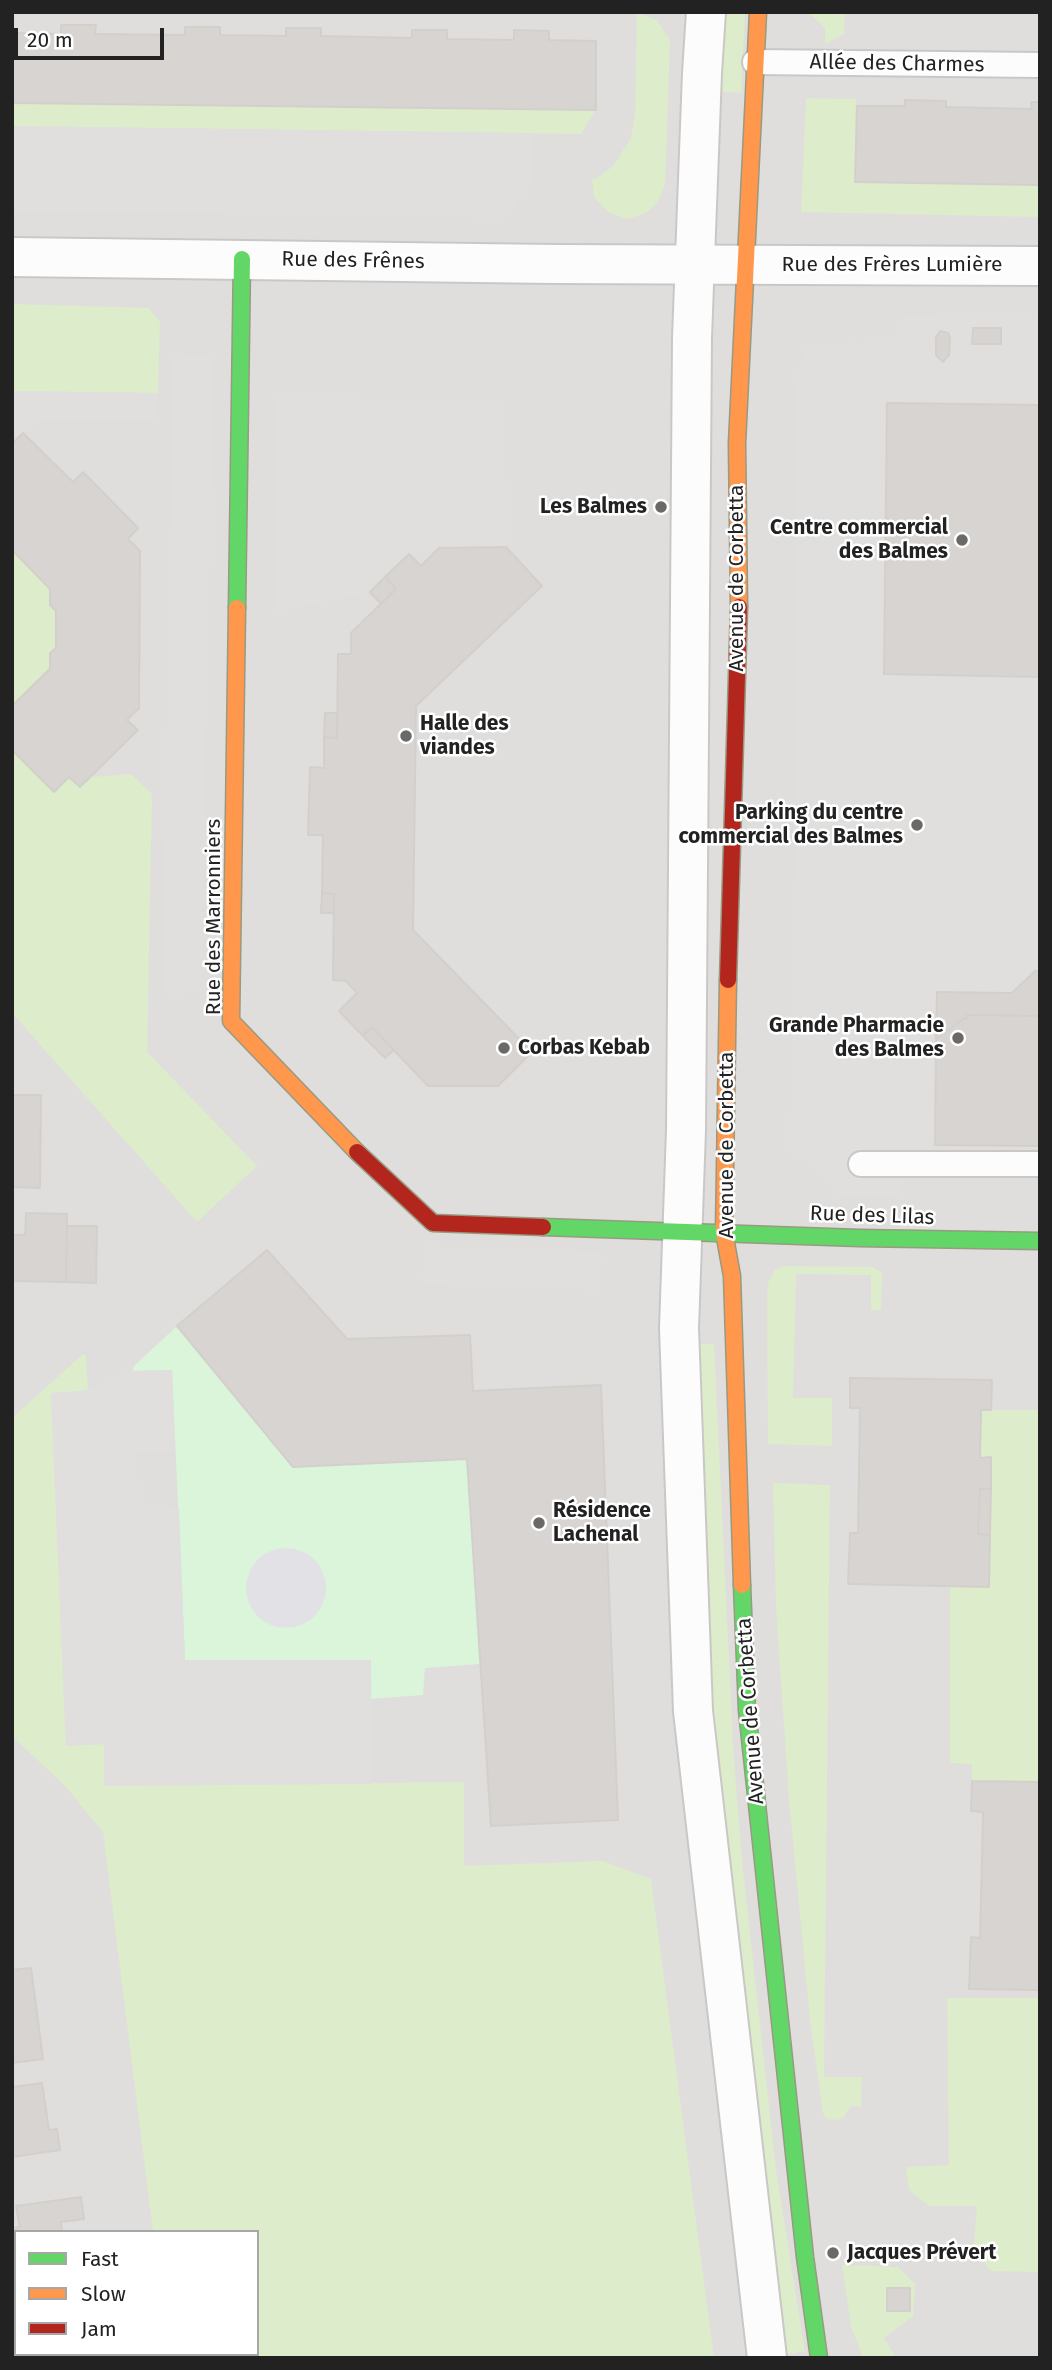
<!DOCTYPE html>
<html>
<head>
<meta charset="utf-8">
<style>
  body { margin:0 }
  #map { position:relative; width:1052px; height:2370px; overflow:hidden; background:#f0eeeb; font-family:"Fira Sans",sans-serif }
  canvas { display:block }
  .frame { position:absolute; inset:0; border:14px solid #222; pointer-events:none }
  .legend { position:absolute; left:14px; top:2230px; width:245px; height:126px; box-sizing:border-box; background:#fff; border:2px solid #a7a7a7; margin:0; padding:9px 12px; list-style:none; font-size:21px; color:#222 }
  .legend li { display:flex; align-items:center; gap:14px; height:35px }
  .legend b { width:35px; border:2px solid #a7a7a7 }
  .scale { position:absolute; left:14px; top:28px; width:150px; height:32px; box-sizing:border-box; border:4px solid #222; border-top:0; padding-left:9px; font-size:21px; line-height:24px; white-space:nowrap; color:#222; -webkit-text-stroke:5px #fff; paint-order:stroke }
</style>
</head>
<body>
<div id="map">
<canvas width="1052" height="2370"></canvas>
<div class="frame"></div>
<ul class="legend">
<li><b style="height:9px;background:#63d668"></b>Fast</li>
<li><b style="height:9px;background:#ff974d"></b>Slow</li>
<li><b style="height:9px;background:#b3261e"></b>Jam</li>
</ul>
<div class="scale">20 m</div>
</div>
<script>
const c = document.querySelector('canvas').getContext('2d');
c.lineJoin = 'round';
function fill(path, color) {
  c.fillStyle = color;
  c.fill(path, 'evenodd');
}
function toPath(rows) {
  const path = new Path2D();
  for (const r of rows) {
    if (r.length === 3) {
      path.moveTo(r[0] + r[2], r[1]);
      path.arc(r[0], r[1], r[2], 0, 2 * Math.PI);
      continue;
    }
    path.moveTo(r[0], r[1]);
    for (let i = 2; i < r.length; i += 2) path.lineTo(r[i], r[i + 1]);
  }
  return path;
}
function stroke(path, color, width, dash) {
  c.strokeStyle = color;
  c.lineWidth = width;
  c.lineCap = dash ? 'butt' : 'round';
  c.setLineDash(dash || []);
  c.stroke(path);
}
function label(font, color, halo, rows, align = 'center') {
  c.font = font + ' "Fira Sans",sans-serif';
  c.lineWidth = 5;
  c.setLineDash([]);
  c.textBaseline = 'middle';
  c.strokeStyle = halo;
  c.fillStyle = color;
  for (const [text, x, y, turn = 0] of rows) {
    c.save();
    c.translate(x, y);
    c.rotate((+turn || 0) * Math.PI / 180);
    c.textAlign = isNaN(turn) ? turn : align;
    if (halo) c.strokeText(text, 0, 0);
    c.fillText(text, 0, 0);
    c.restore();
  }
}
fill(toPath([
  [12,12,1040,12,1040,2358,12,2358],
  [16,2232,257,2232,257,2354,16,2354]
]), '#dfdedc');
fill(toPath([
  [722,12,745,12,741,93,718,91],
  [808,12,845,12,844,34,825,44,825,28],
  [637,13,657,20,670,40,665,185,658,202,646,213,627,219,608,212,594,197,592,179,597,178,613,166,631,138,635,115],
  [806,98,856,99,855,182,1040,185,1040,217,801,212],
  [12,103,596,110,581,134,12,126],
  [12,304,149,308,160,322,158,393,12,391],
  [12,550,50,589,50,605,56,611,56,648,50,666,12,705],
  [12,750,54,792,69,777,80,787,91,777,131,774,152,794,147,1052,257,1166,197,1222,12,1013],
  [783,1266,873,1267,882,1273,881,1310,871,1310,871,1275,796,1274,793,1398,832,1398,832,1446,768,1444,767,1292,769,1280,775,1270],
  [700,1344,714,1344,733,1744,741,1851,776,2170,805,2351,784,2355,709,1703,698,1346],
  [83,1354,86,1356,88,1390,51,1394,66,1746,104,1744,104,1786,464,1782,464,1866,603,1861,651,1879,714,2358,169,2358,168,2354,257,2354,257,2232,153,2232,103,1832,65,1786,12,1736,12,1418],
  [981,1410,1040,1410,1040,1782,972,1781,972,1764,950,1763,950,1587,989,1586,991,1458,980,1458],
  [773,1483,830,1485,824,2077,862,2077,861,2107,850,2106,845,2116,838,2120,827,2119,823,2113,810,2020,789,1799,776,1607],
  [947,1998,1040,1998,1040,2272,990,2271,974,2245,977,2206,929,2206,909,2190,906,2167,949,2165],
  [842,2265,898,2267,915,2284,913,2316,884,2338,896,2358,863,2358,851,2326]
]), '#ddeccb');
fill(toPath([
  [177,1326,293,1467,467,1459,480,1664,425,1668,423,1695,371,1699,370,1660,185,1660,172,1370,133,1371,134,1366]
]), '#daf5da');
fill(toPath([
  [12,126,533,133,533,178,508,217,12,211],
  [903,317,1040,319,1040,405,887,403,884,674,1040,676,1040,971,1035,971,1012,993,940,993,935,1145,902,1179,902,1197,833,1197,833,1183,791,1149,796,680,796,437,799,364,809,344,903,343],
  [172,354,212,355,202,992,164,993],
  [12,391,158,393,156,420,36,420,12,444],
  [275,398,503,401,506,547,439,548,409,554,370,592,275,612],
  [424,1247,601,1251,600,1289,423,1285],
  [172,1370,175,1451,136,1453,137,1503,138,1511,179,1509,185,1660,371,1660,372,1784,104,1786,104,1744,66,1746,51,1393,89,1390,133,1371]
]), '#e0dfde');
fill(toPath([
  [286,1588,40]
]), '#e2e1e5');
const building = toPath([
  [61,25,96,25,95,34,185,35,185,27,220,27,220,35,286,36,286,28,321,28,321,36,412,38,412,30,447,30,447,39,514,40,514,30,549,31,549,40,596,41,596,110,12,103,12,33,61,34,61,25],
  [905,100,946,101,946,107,1032,109,1031,102,1040,102,1040,185,855,182,857,106,905,106,905,100],
  [973,328,1001,328,1001,344,972,344,973,328],
  [940,331,948,333,950,337,949,355,943,362,936,355,936,337,940,331],
  [887,403,1040,405,1040,677,884,674,887,403],
  [23,433,73,482,83,472,138,528,128,539,140,551,139,708,127,720,138,730,80,787,69,777,54,792,12,750,12,706,50,669,50,653,56,648,56,611,50,605,50,589,12,550,12,444,23,433],
  [506,547,542,586,416,706,413,930,532,1052,498,1086,428,1086,372,1027,363,1036,339,1011,357,993,346,981,333,980,334,894,322,893,323,835,308,835,310,767,324,768,324,737,337,738,338,654,351,654,351,633,396,589,385,577,409,554,421,566,439,548,506,547],
  [385,577,396,589,381,604,370,592,385,577],
  [325,713,337,713,337,738,324,737,325,713],
  [322,893,334,894,334,913,321,913,322,893],
  [1035,971,1040,971,1040,1016,967,1015,967,1019,963,1019,936,1039,937,992,1012,993,1035,971],
  [967,1015,1040,1016,1040,1146,935,1145,936,1039,963,1019,967,1019,967,1015],
  [372,1027,394,1050,385,1058,363,1036,372,1027],
  [12,1095,41,1095,40,1188,12,1187,12,1095],
  [26,1213,67,1214,66,1282,12,1281,12,1235,25,1235,26,1213],
  [67,1226,97,1226,96,1283,66,1282,67,1226],
  [267,1250,347,1339,470,1335,473,1391,601,1385,618,1820,491,1826,467,1459,293,1467,177,1326,267,1250],
  [850,1378,992,1380,991,1410,981,1410,980,1458,991,1457,991,1489,980,1489,978,1534,990,1535,989,1587,848,1584,850,1533,858,1533,860,1408,850,1408,850,1378],
  [980,1489,991,1489,990,1535,978,1534,980,1489],
  [972,1781,1040,1782,1040,1990,969,1989,971,1937,980,1938,982,1859,983,1812,971,1811,972,1781],
  [31,1968,43,2059,12,2063,12,1970,31,1968],
  [42,2083,49,2130,57,2129,60,2150,12,2157,12,2087,42,2083],
  [81,2197,84,2219,61,2222,62,2232,16,2232,16,2277,12,2277,12,2228,20,2227,16,2206,81,2197],
  [887,2288,910,2288,910,2311,887,2311,887,2288],
  [26,2354,80,2354,80,2358,27,2358,26,2354]
]);
fill(building, '#d7d4d2');
stroke(building, '#d3d0cc', 2);
const lane = toPath([
  [755,62,1040,65],
  [861,1164,1040,1164]
]);
const street = toPath([
  [706,12,702,73,692,338,686,1130,679,1328,693,1711,767,2358],
  [12,257,555,264,1040,266]
]);
const fast = toPath([
  [237,608,242,259],
  [543,1227,859,1238,1040,1241],
  [742,1585,747,1710,805,2257,819,2358]
]);
const slow = toPath([
  [739,607,737,443,758,12],
  [237,608,231,1021,357,1152],
  [728,980,724,1232,732,1276,742,1585]
]);
const jam = toPath([
  [728,980,739,607],
  [357,1152,433,1223,543,1227]
]);
stroke(lane, '#c9c8c7', 28);
stroke(street, '#c9c8c7', 42);
stroke(fast, '#999a82', 19);
stroke(slow, '#999a82', 19);
stroke(jam, '#999a82', 19);
stroke(lane, '#fdfcfc', 24);
stroke(street, '#fdfcfc', 38);
stroke(fast, '#63d668', 16);
stroke(slow, '#ff974d', 16);
stroke(jam, '#b3261e', 16);
for (const [x, y, r, color] of [
  [661,507,7,"#6a6968"],
  [962,540,7,"#6a6968"],
  [406,736,7,"#6a6968"],
  [917,825,7,"#6a6968"],
  [958,1038,7,"#6a6968"],
  [504,1048,7,"#6a6968"],
  [539,1523,7,"#6a6968"],
  [833,2253,7,"#6a6968"]
]) {
  const dot = new Path2D();
  dot.arc(x, y, r, 0, 2 * Math.PI);
  c.fillStyle = color;
  c.fill(dot);
  stroke(dot, '#fff', 2.5);
}
label('21px', '#222', '#fff', [
  ["Allée des Charmes",897,64,1],
  ["Rue des Frênes",353,261,1],
  ["Rue des Frères Lumière",892,265],
  ["Avenue de Corbetta",737,578,-90],
  ["Rue des Marronniers",214,917,-90],
  ["Avenue de Corbetta",727,1145,-90],
  ["Rue des Lilas",872,1216,2],
  ["Avenue de Corbetta",751,1711,-94]
]);
label('bold 21px', '#222', '#fff', [
  ["Les Balmes",647,507],
  ["Centre commercial",948,528],
  ["des Balmes",948,552],
  ["Halle des",420,724,"left"],
  ["viandes",420,748,"left"],
  ["Parking du centre",903,813],
  ["commercial des Balmes",903,837],
  ["Grande Pharmacie",944,1026],
  ["des Balmes",944,1050],
  ["Corbas Kebab",518,1048,"left"],
  ["Résidence",553,1511,"left"],
  ["Lachenal",553,1535,"left"],
  ["Jacques Prévert",847,2253,"left"]
], 'right');
</script>
</body>
</html>
